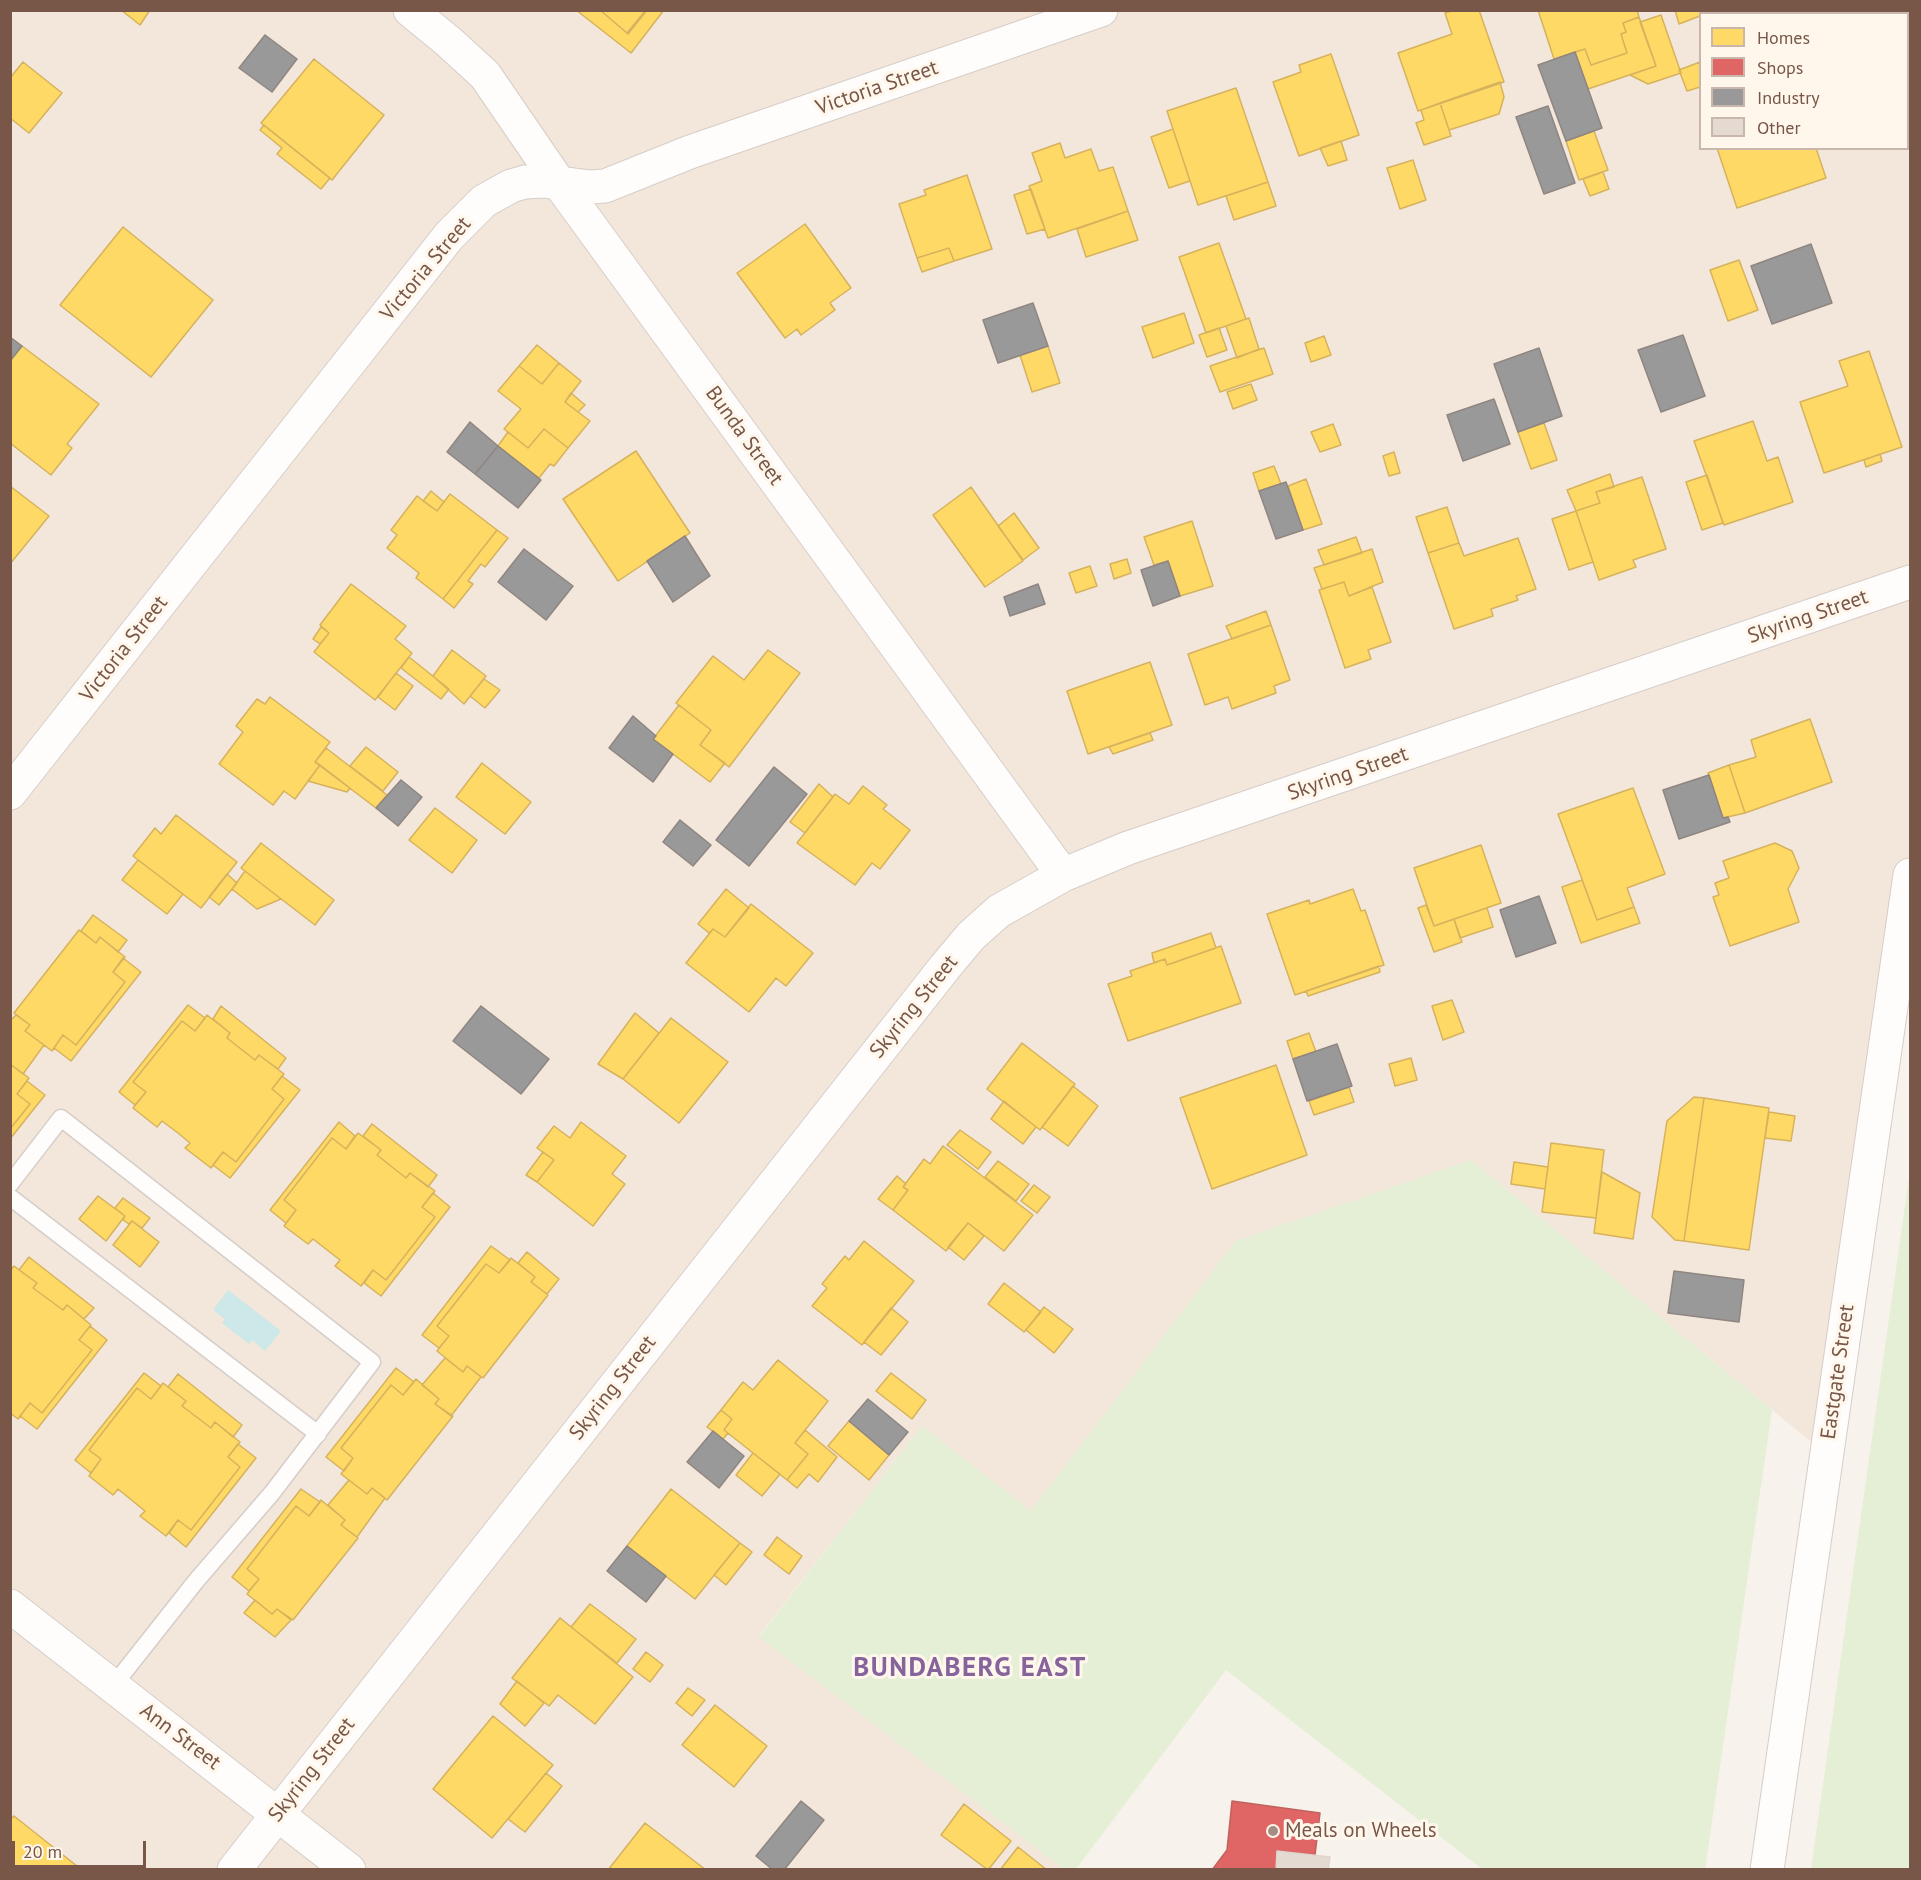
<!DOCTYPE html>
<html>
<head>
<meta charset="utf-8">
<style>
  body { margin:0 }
  #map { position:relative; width:1921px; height:1880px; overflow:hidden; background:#f7f2eb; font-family:"PT Sans",sans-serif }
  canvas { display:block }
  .frame { position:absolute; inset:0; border:12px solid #785749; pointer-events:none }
  .legend { position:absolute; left:1699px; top:12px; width:210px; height:138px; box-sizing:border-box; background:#fff7ec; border:2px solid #c9b7ab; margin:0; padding:8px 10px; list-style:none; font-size:18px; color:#785749 }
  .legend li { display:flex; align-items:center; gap:12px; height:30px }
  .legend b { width:30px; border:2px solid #c9b7ab }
  .scale { position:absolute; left:12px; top:1841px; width:134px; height:27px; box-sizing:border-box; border:3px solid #785749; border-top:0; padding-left:8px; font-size:18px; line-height:21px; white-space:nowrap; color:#785749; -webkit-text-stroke:4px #fff7ec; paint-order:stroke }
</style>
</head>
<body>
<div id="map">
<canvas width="1921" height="1880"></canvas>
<div class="frame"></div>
<ul class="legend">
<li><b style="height:16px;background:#ffd966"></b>Homes</li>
<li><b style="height:16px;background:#e06666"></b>Shops</li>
<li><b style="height:16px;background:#999"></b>Industry</li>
<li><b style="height:16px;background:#e4dad2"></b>Other</li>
</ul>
<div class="scale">20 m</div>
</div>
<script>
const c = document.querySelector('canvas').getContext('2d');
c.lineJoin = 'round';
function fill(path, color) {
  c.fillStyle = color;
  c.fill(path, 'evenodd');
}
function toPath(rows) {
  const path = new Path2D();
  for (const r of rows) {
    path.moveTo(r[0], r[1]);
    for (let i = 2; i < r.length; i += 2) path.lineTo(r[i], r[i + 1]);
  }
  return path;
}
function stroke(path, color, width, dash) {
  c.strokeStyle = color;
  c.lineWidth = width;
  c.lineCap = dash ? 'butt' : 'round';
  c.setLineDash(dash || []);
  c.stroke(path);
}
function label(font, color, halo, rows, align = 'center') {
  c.font = font + ' "PT Sans",sans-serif';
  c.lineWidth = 6;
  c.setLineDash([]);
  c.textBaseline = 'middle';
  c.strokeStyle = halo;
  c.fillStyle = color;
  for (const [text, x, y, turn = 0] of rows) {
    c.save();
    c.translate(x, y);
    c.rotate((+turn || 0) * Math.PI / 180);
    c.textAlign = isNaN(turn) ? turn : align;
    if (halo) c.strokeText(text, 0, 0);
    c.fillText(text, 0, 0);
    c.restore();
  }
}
fill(toPath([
  [11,11,1869,11,1870,13,1700,14,1700,148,1908,148,1908,123,1910,132,1910,854,1823,1452,1471,1160,1236,1241,1031,1511,922,1426,759,1636,1064,1869,11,1870]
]), '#f3e7db');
fill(toPath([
  [1471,1160,1772,1410,1705,1869,1482,1869,1226,1670,1076,1869,1064,1869,759,1637,922,1426,1031,1511,1236,1241],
  [1910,1170,1910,1869,1811,1869]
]), '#e4efd5');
fill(toPath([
  [228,1290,281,1331,265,1351,252,1340,249,1344,222,1323,225,1319,213,1310]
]), '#cce8e9');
const homes = toPath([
  [121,10,150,10,140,25,121,10],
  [576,10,600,10,627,33,646,10,664,10,631,53,576,10],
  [600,10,647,10,628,34,600,10],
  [1454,10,1479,10,1504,82,1418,111,1398,53,1452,34,1445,13,1454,10],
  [1538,10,1637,10,1639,17,1623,23,1626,32,1621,34,1627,53,1591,65,1585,49,1554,59,1538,10],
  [1675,10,1717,10,1700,14,1700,16,1679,24,1675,10],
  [1661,15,1681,73,1648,84,1630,75,1656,66,1640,22,1661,15],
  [1639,17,1656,66,1588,89,1575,52,1585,49,1591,65,1627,53,1621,34,1626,32,1623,23,1639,17],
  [1331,54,1359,135,1299,156,1273,82,1301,72,1299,65,1331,54],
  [314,59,384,115,332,180,261,123,314,59],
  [23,62,62,93,29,133,10,118,10,78,23,62],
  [1700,62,1700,87,1687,91,1679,70,1700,62],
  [1500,82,1504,97,1499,114,1449,130,1440,103,1500,82],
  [1236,88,1268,182,1198,205,1167,111,1236,88],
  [1440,103,1451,136,1424,145,1416,123,1424,120,1421,110,1440,103],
  [264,125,330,178,321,189,277,154,282,148,260,130,264,125],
  [1173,129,1190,181,1169,188,1151,137,1173,129],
  [1594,131,1608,170,1579,180,1566,141,1594,131],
  [1341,141,1347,160,1328,166,1320,148,1341,141],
  [1060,143,1065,158,1091,149,1099,171,1113,167,1128,211,1048,238,1029,186,1042,181,1032,153,1060,143],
  [1717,148,1816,148,1826,178,1737,208,1717,148],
  [1413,160,1426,200,1400,209,1387,168,1413,160],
  [1603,172,1609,189,1590,196,1583,179,1603,172],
  [967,175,992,249,954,261,949,248,917,258,899,204,926,195,924,190,967,175],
  [1268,182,1276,206,1234,220,1226,196,1268,182],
  [1031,189,1045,229,1027,234,1014,195,1031,189],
  [1128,211,1138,240,1086,257,1077,229,1128,211],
  [805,224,851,288,830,303,835,310,801,335,797,329,785,338,737,273,805,224],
  [123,227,213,300,151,377,60,305,123,227],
  [1219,243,1246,319,1206,333,1179,257,1219,243],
  [949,248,954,261,922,272,917,258,949,248],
  [1739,260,1758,310,1728,321,1710,270,1739,260],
  [1184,313,1194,343,1153,358,1142,327,1184,313],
  [1249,318,1259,349,1237,358,1226,326,1249,318],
  [1219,328,1227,350,1207,357,1199,335,1219,328],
  [1324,336,1331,355,1311,362,1305,343,1324,336],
  [537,345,559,363,542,384,519,366,537,345],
  [22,346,99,404,67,444,72,448,51,475,10,443,10,361,22,346],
  [1048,346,1060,383,1032,392,1020,355,1048,346],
  [1264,348,1273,374,1220,392,1210,366,1264,348],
  [1869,351,1902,447,1824,473,1800,402,1848,386,1839,361,1869,351],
  [559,363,581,381,565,402,590,421,568,448,544,429,528,448,504,429,521,409,498,391,519,366,542,384,559,363],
  [1251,384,1257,400,1233,409,1227,392,1251,384],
  [571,393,585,405,578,412,565,402,571,393],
  [1753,421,1767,461,1778,457,1793,502,1724,525,1694,441,1753,421],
  [1544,423,1557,460,1531,469,1518,432,1544,423],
  [1333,424,1341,445,1320,452,1311,432,1333,424],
  [544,429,568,448,554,466,550,464,539,478,498,446,508,432,528,448,544,429],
  [636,451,690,533,618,581,563,499,636,451],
  [1394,452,1400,473,1389,476,1383,456,1394,452],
  [1880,454,1882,461,1866,467,1864,460,1880,454],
  [1274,466,1281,484,1259,491,1253,473,1274,466],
  [1610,474,1614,487,1596,492,1600,503,1576,511,1567,490,1610,474],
  [1707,475,1723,523,1702,530,1686,482,1707,475],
  [1642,477,1666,549,1633,560,1636,567,1599,580,1576,511,1600,503,1596,492,1642,477],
  [1306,479,1322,524,1303,530,1288,486,1306,479],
  [10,486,49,516,10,564,10,486],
  [971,487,1023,561,985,587,933,515,971,487],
  [431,491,444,502,437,511,423,501,431,491],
  [450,494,497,530,443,599,416,578,419,573,387,548,397,535,391,530,417,496,437,511,450,494],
  [1447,507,1459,543,1428,553,1416,517,1447,507],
  [1576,511,1593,562,1569,570,1552,519,1576,511],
  [1014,513,1039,548,1023,560,998,526,1014,513],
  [1192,521,1213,586,1180,596,1168,561,1154,565,1144,537,1192,521],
  [497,530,508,538,485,567,481,564,468,581,473,584,454,608,443,599,497,530],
  [1356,537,1362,553,1324,565,1318,550,1356,537],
  [1518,538,1536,589,1516,596,1518,600,1491,609,1493,616,1454,629,1428,553,1459,543,1464,556,1518,538],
  [1372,549,1383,582,1349,596,1344,582,1322,589,1314,568,1372,549],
  [1127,559,1131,573,1114,579,1110,564,1127,559],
  [1090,566,1097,586,1076,593,1069,573,1090,566],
  [1344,582,1349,596,1372,587,1391,642,1368,650,1371,659,1345,668,1319,590,1344,582],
  [351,584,406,626,395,639,412,653,375,700,314,652,329,633,320,625,351,584],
  [1266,611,1271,625,1232,639,1226,626,1266,611],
  [1271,625,1290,680,1274,686,1276,693,1232,709,1228,697,1205,705,1188,654,1271,625],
  [321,627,329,633,320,644,313,639,321,627],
  [452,650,486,676,464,704,433,676,452,650],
  [768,650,800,673,729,767,700,745,711,730,676,703,713,656,744,680,768,650],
  [409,657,449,689,441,699,401,668,409,657],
  [1150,662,1172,725,1088,754,1067,691,1150,662],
  [396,673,413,686,395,710,378,697,396,673],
  [484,679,500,690,485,708,470,696,484,679],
  [270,697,330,742,315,762,320,765,295,799,284,791,273,805,219,764,243,732,236,726,257,699,265,704,270,697],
  [679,705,711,730,700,745,725,763,710,782,653,739,679,705],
  [1810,719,1832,782,1745,813,1729,765,1756,757,1751,740,1810,719],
  [1150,733,1153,740,1113,754,1109,747,1150,733],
  [366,747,398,772,383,791,350,766,366,747],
  [326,748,387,795,376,808,315,762,326,748],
  [482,763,531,802,505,834,456,797,482,763],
  [320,765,350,788,347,792,308,781,320,765],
  [1729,765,1745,813,1723,818,1708,773,1729,765],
  [819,784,833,797,805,833,790,822,819,784],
  [863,786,887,805,883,809,910,830,880,869,872,863,855,885,797,843,835,794,849,804,863,786],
  [1633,788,1665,874,1627,888,1634,907,1597,920,1558,814,1633,788],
  [435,808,477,840,452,873,409,840,435,808],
  [176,815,237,862,201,908,133,856,155,828,161,834,176,815],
  [261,843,334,900,315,925,241,868,261,843],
  [1775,843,1792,851,1799,868,1788,889,1799,922,1730,946,1713,897,1719,895,1715,883,1729,878,1723,861,1775,843],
  [1481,845,1501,903,1434,926,1414,868,1481,845],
  [138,860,183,894,167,914,122,880,138,860],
  [245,871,281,899,257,909,232,889,245,871],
  [227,874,237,883,219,905,209,897,227,874],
  [1582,880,1597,920,1634,907,1640,923,1581,943,1562,887,1582,880],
  [726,889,749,908,725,937,713,929,709,933,698,924,726,889],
  [1353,889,1361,911,1365,910,1384,965,1295,995,1267,914,1309,900,1310,904,1353,889],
  [751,904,813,953,786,986,776,978,749,1012,686,963,713,929,725,937,751,904],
  [1426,905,1434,926,1454,919,1462,942,1434,952,1418,908,1426,905],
  [1487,908,1493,927,1460,938,1454,919,1487,908],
  [93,915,127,940,118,952,100,937,96,943,81,931,93,915],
  [79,930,96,943,100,937,125,957,113,972,125,982,76,1045,63,1035,52,1051,25,1031,30,1025,14,1013,79,930],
  [1211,933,1216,948,1167,965,1165,959,1154,963,1152,953,1211,933],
  [1221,946,1241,1003,1128,1041,1108,984,1132,976,1130,971,1165,959,1167,965,1221,946],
  [123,958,141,972,71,1061,54,1048,63,1035,76,1045,125,982,113,972,123,958],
  [1379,966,1380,972,1308,996,1306,991,1379,966],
  [1452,1000,1464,1032,1443,1040,1432,1006,1452,1000],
  [188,1005,205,1018,195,1031,182,1021,133,1082,146,1092,135,1105,119,1092,188,1005],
  [221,1006,286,1058,278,1069,259,1055,255,1060,227,1038,230,1033,213,1019,221,1006],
  [635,1013,659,1033,623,1079,598,1064,635,1013],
  [16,1015,30,1025,25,1031,44,1045,23,1074,10,1064,10,1021,16,1015],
  [207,1015,230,1033,227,1038,255,1060,259,1055,284,1074,272,1089,284,1099,236,1162,223,1152,211,1168,185,1148,190,1143,178,1133,162,1121,157,1127,133,1108,146,1092,133,1082,182,1021,195,1031,207,1015],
  [671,1018,728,1062,679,1123,623,1079,671,1018],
  [1309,1033,1316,1052,1293,1059,1287,1041,1309,1033],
  [1022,1043,1075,1084,1040,1130,987,1089,1022,1043],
  [1411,1058,1417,1080,1395,1086,1389,1064,1411,1058],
  [10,1064,29,1078,17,1094,30,1104,10,1129,10,1064],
  [1276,1065,1307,1155,1212,1189,1180,1098,1276,1065],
  [282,1076,300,1090,230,1178,213,1165,223,1152,236,1162,284,1099,272,1089,282,1076],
  [27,1081,45,1095,10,1139,10,1129,30,1104,17,1094,27,1081],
  [1073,1086,1098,1106,1068,1146,1042,1127,1073,1086],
  [1349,1087,1354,1102,1314,1115,1309,1101,1349,1087],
  [1694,1097,1704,1098,1684,1241,1675,1240,1652,1217,1667,1121,1694,1097],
  [1704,1098,1769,1108,1749,1250,1684,1241,1704,1098],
  [1004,1101,1036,1127,1023,1144,991,1119,1004,1101],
  [1769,1112,1795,1116,1791,1141,1765,1138,1769,1112],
  [339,1122,355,1136,346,1149,332,1138,284,1200,296,1210,286,1223,270,1210,339,1122],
  [581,1122,626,1156,612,1174,625,1184,593,1226,537,1182,554,1160,537,1148,554,1126,570,1138,581,1122],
  [372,1124,437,1175,428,1187,410,1173,406,1178,377,1155,381,1150,363,1136,372,1124],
  [960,1130,991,1152,978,1169,947,1145,960,1130],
  [358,1133,381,1150,377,1155,406,1178,410,1173,435,1191,422,1207,435,1217,386,1280,373,1270,361,1286,335,1266,340,1260,313,1239,308,1244,284,1226,296,1210,284,1200,332,1138,346,1149,358,1133],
  [1551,1143,1604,1150,1596,1218,1542,1212,1551,1143],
  [943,1146,1033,1215,1004,1251,968,1223,946,1251,893,1210,908,1190,903,1187,924,1159,930,1164,943,1146],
  [543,1152,554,1160,537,1182,526,1175,543,1152],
  [998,1161,1029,1184,1016,1201,985,1177,998,1161],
  [1514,1162,1548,1167,1545,1189,1511,1184,1514,1162],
  [1602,1172,1640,1193,1633,1239,1594,1233,1602,1172],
  [897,1176,906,1184,903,1187,908,1190,893,1210,878,1199,897,1176],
  [1034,1185,1050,1197,1037,1213,1021,1201,1034,1185],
  [433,1193,450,1207,381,1296,364,1283,373,1270,386,1280,435,1217,422,1207,433,1193],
  [98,1196,125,1216,106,1241,79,1219,98,1196],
  [123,1198,150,1218,142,1228,132,1221,129,1224,123,1220,125,1216,115,1208,123,1198],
  [132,1221,159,1242,140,1267,113,1245,132,1221],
  [968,1223,984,1236,964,1260,948,1247,968,1223],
  [864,1241,914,1281,862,1345,812,1306,827,1288,822,1284,845,1256,849,1260,864,1241],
  [491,1246,510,1260,499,1273,486,1264,437,1326,449,1336,439,1348,422,1335,491,1246],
  [527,1252,559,1279,547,1294,531,1282,535,1277,518,1263,527,1252],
  [29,1257,94,1308,84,1319,67,1305,63,1310,33,1288,37,1283,19,1270,29,1257],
  [511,1258,535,1277,531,1282,548,1295,483,1378,467,1366,463,1372,437,1351,449,1336,437,1326,486,1264,499,1273,511,1258],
  [14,1266,37,1283,33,1288,63,1310,67,1305,91,1325,79,1340,92,1350,42,1413,30,1403,18,1419,10,1413,10,1271,14,1266],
  [1004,1283,1041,1312,1024,1332,988,1304,1004,1283],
  [1044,1307,1073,1329,1054,1353,1026,1330,1044,1307],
  [891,1308,908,1322,881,1355,864,1342,891,1308],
  [90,1326,107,1340,37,1429,20,1416,30,1403,42,1413,92,1350,79,1340,90,1326],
  [445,1358,463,1372,467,1366,481,1377,451,1416,435,1404,439,1399,422,1385,445,1358],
  [778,1360,828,1401,795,1443,808,1454,787,1480,724,1430,732,1419,721,1410,743,1382,753,1390,778,1360],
  [396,1368,414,1382,403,1395,391,1385,341,1448,353,1458,344,1471,326,1457,396,1368],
  [144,1373,161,1386,151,1399,137,1388,89,1450,101,1459,91,1473,75,1460,144,1373],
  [891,1373,926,1400,912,1419,876,1391,891,1373],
  [178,1374,242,1425,233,1437,215,1422,211,1428,182,1406,186,1401,168,1387,178,1374],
  [416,1379,439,1399,435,1404,453,1416,387,1500,372,1488,367,1494,341,1474,353,1458,341,1448,391,1385,403,1395,416,1379],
  [163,1383,186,1401,182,1406,211,1428,215,1422,240,1442,228,1457,240,1467,191,1530,178,1520,166,1536,140,1516,145,1511,118,1489,113,1495,89,1476,101,1459,89,1450,137,1388,151,1399,163,1383],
  [721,1410,732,1419,724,1430,728,1433,723,1439,707,1427,721,1410],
  [849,1421,889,1455,869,1480,828,1446,849,1421],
  [805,1430,837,1457,818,1482,809,1474,797,1488,787,1480,808,1454,795,1443,805,1430],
  [238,1444,256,1458,186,1547,169,1533,178,1520,191,1530,240,1467,228,1457,238,1444],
  [753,1453,780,1474,762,1496,736,1475,753,1453],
  [349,1480,367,1494,372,1488,385,1498,357,1537,341,1525,345,1520,328,1505,349,1480],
  [301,1489,320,1502,309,1516,296,1506,247,1569,259,1579,249,1591,232,1577,301,1489],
  [671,1489,740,1543,695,1599,627,1546,671,1489],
  [321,1500,345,1520,341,1525,358,1538,293,1620,277,1609,272,1614,247,1594,259,1579,247,1569,296,1506,309,1516,321,1500],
  [777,1537,802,1556,789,1574,764,1555,777,1537],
  [740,1543,752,1552,726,1585,714,1575,740,1543],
  [255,1600,272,1614,277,1609,291,1620,275,1637,244,1613,255,1600],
  [590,1604,636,1639,617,1663,571,1627,590,1604],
  [560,1618,633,1677,595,1724,558,1695,549,1706,512,1678,560,1618],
  [646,1652,663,1665,650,1682,633,1669,646,1652],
  [517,1681,544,1703,525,1726,500,1704,517,1681],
  [688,1688,705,1700,692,1716,676,1703,688,1688],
  [715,1705,767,1746,734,1787,682,1745,715,1705],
  [493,1716,553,1765,492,1838,433,1789,493,1716],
  [546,1773,562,1786,525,1832,508,1819,546,1773],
  [964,1804,1011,1841,988,1870,941,1835,964,1804],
  [14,1816,82,1870,10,1870,10,1820,14,1816],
  [645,1823,706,1870,608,1870,645,1823],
  [1018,1847,1047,1870,1000,1870,1018,1847]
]);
fill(homes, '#ffd966');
stroke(homes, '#d6b25d', 1.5);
const shops = toPath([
  [1232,1801,1320,1813,1315,1855,1277,1851,1276,1870,1212,1870,1227,1850,1232,1801]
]);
fill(shops, '#e06666');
stroke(shops, '#c1625d', 1.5);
const industry = toPath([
  [265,35,297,59,272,92,239,68,265,35],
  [1575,52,1602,128,1566,141,1538,65,1575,52],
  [1548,106,1575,183,1544,194,1516,117,1548,106],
  [1811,244,1832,303,1772,324,1751,266,1811,244],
  [1033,303,1048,346,998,363,983,320,1033,303],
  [1683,335,1705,396,1661,412,1638,350,1683,335],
  [10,337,22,346,10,361,10,337],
  [1539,348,1562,416,1518,432,1494,364,1539,348],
  [1494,399,1510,444,1463,461,1447,415,1494,399],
  [470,422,498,446,475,474,447,452,470,422],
  [498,446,541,480,518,508,475,474,498,446],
  [1286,482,1303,530,1276,539,1259,491,1286,482],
  [685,536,710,576,673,602,647,561,685,536],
  [524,549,573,586,546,620,498,582,524,549],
  [1168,561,1180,596,1153,606,1141,570,1168,561],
  [1038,584,1045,604,1010,616,1004,597,1038,584],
  [633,716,656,736,653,739,673,754,653,782,609,748,633,716],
  [774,767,807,794,749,866,716,840,774,767],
  [1709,775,1723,818,1728,817,1730,822,1679,839,1663,790,1709,775],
  [401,780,422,797,398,826,376,808,401,780],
  [680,820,711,845,693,866,663,842,680,820],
  [1539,896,1556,943,1516,957,1500,910,1539,896],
  [481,1006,549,1059,521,1094,453,1041,481,1006],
  [1337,1044,1352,1086,1307,1101,1293,1059,1337,1044],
  [1674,1271,1744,1280,1739,1322,1668,1313,1674,1271],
  [868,1399,908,1432,889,1455,849,1421,868,1399],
  [713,1431,744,1456,719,1488,687,1462,713,1431],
  [627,1546,666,1576,646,1602,607,1571,627,1546],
  [801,1801,824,1820,784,1870,773,1870,756,1856,801,1801]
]);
fill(industry, '#999');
stroke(industry, '#8f8581', 1.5);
const building = toPath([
  [1277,1851,1330,1857,1328,1870,1276,1870,1277,1851]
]);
fill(building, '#e4dad2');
stroke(building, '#e0d5cd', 1.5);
const lane = toPath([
  [10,1184,61,1118,372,1362,272,1493,196,1581,113,1686],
  [10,1197,318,1434]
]);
const street = toPath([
  [410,10,449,42,485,75,559,183,1063,875],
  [10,793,449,236,484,201,511,186,525,182,543,181,591,187,605,186,690,152,1101,10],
  [10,1606,349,1870],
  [234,1870,945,967,971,936,999,911,1063,875,1128,848,1910,582]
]);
const secondary = toPath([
  [1871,10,1872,14],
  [1908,119,1910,127],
  [1767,1870,1910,875]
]);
stroke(lane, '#d6cdc8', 19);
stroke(street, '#d6cdc8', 35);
stroke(secondary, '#d7cdc8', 35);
stroke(lane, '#fefdfc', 16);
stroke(street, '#fefdfc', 33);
stroke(secondary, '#fefdfc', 33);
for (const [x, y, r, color] of [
  [1273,1831,6,"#a48d82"]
]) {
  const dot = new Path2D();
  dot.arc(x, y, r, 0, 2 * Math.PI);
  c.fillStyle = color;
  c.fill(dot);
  stroke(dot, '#fff7ec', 2);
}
label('21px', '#785749', '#fff7ec', [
  ["Victoria Street",877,88,-19],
  ["Victoria Street",426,269,-50],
  ["Bunda Street",744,436,54],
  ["Skyring Street",1808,617,-19],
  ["Victoria Street",124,649,-52],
  ["Skyring Street",1348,774,-19],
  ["Skyring Street",914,1007,-51],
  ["Eastgate Street",1838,1372,-82],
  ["Skyring Street",613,1388,-52],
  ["Ann Street",180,1737,37],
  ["Skyring Street",312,1770,-52]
]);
label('21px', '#785749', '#fff7ec', [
  ["Meals on Wheels",1285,1831]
], 'left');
c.letterSpacing = '1.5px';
label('bold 27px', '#86649b', '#fff7ec', [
  ["BUNDABERG EAST",970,1668]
]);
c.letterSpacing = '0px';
</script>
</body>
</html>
